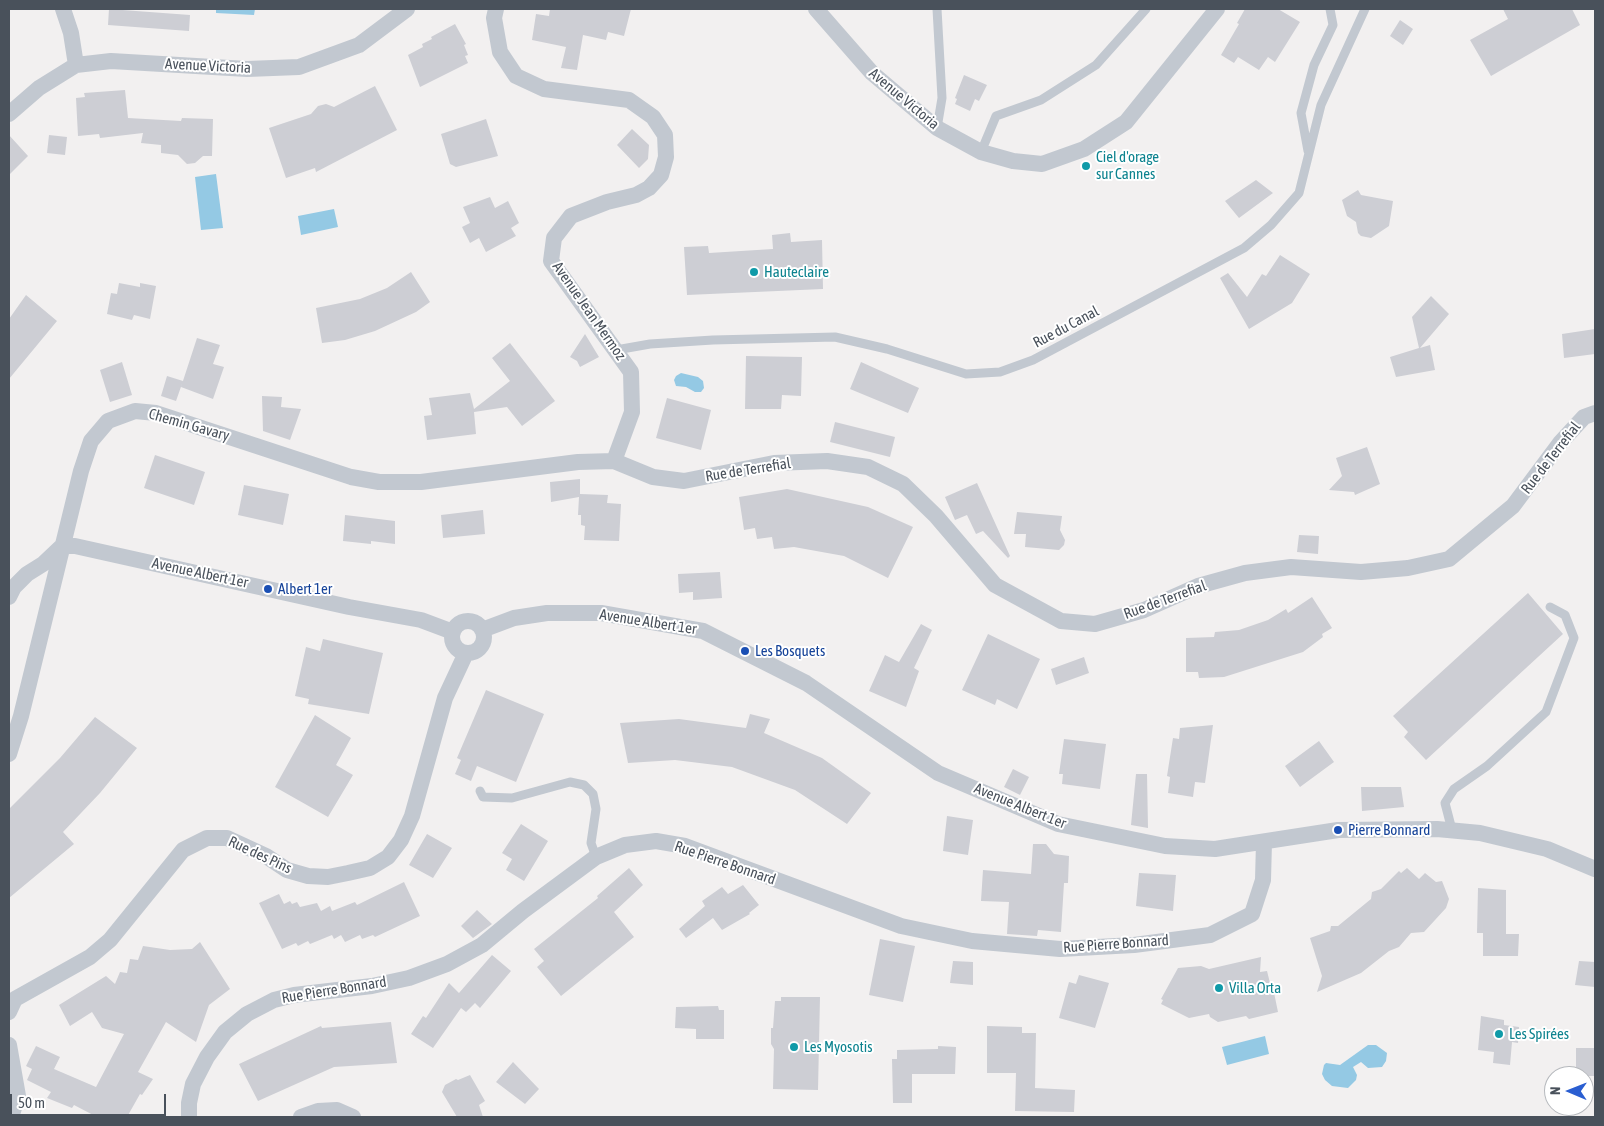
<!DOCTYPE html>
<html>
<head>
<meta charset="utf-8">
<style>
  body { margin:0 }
  #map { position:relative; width:1604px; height:1126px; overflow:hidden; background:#f2f0f0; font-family:"Asap Condensed",sans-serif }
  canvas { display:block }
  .frame { position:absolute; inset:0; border:10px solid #49515b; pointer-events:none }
  .north { position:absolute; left:1544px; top:1066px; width:50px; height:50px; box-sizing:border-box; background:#fff; border:1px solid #b6b9bd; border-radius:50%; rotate:271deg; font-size:14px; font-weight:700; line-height:20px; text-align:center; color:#49515b }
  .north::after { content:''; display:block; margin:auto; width:18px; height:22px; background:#2a5ed1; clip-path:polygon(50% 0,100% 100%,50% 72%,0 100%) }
  .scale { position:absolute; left:10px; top:1094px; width:156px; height:22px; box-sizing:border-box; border:2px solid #49515b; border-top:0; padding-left:6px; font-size:15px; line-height:18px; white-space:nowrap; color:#49515b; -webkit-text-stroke:4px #fff; paint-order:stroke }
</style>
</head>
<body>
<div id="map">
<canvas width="1604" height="1126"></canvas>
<div class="frame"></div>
<div class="north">N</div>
<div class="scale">50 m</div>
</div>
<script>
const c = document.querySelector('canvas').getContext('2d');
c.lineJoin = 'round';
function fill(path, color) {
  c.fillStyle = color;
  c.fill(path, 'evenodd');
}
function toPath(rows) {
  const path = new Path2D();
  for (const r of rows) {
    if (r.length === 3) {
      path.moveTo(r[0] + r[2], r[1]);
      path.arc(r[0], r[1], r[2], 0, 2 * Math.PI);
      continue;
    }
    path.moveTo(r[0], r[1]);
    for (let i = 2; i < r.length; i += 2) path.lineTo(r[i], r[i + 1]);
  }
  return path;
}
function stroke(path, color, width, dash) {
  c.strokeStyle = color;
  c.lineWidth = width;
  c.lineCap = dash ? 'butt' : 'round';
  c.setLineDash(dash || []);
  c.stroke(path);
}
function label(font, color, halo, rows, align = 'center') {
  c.font = font + ' "Asap Condensed",sans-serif';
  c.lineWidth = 4;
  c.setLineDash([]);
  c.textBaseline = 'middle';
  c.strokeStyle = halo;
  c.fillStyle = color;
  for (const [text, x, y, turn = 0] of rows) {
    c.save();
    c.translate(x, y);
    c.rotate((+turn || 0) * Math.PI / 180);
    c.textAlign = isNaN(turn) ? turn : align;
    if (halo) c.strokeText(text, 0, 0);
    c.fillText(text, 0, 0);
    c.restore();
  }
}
fill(toPath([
  [216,9,255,9,254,15,216,13],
  [216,174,223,228,201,230,195,177],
  [334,209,338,227,301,235,298,216],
  [681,373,698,377,703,381,704,388,701,392,695,392,686,387,676,386,674,380,676,376],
  [1265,1036,1269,1054,1227,1065,1222,1047],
  [1368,1045,1376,1045,1387,1053,1386,1061,1382,1067,1368,1068,1361,1062,1353,1067,1357,1075,1356,1080,1348,1088,1332,1086,1325,1080,1322,1074,1324,1065,1326,1063,1340,1065]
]), '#94c9e4');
fill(toPath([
  [109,9,190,15,189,31,108,25],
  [550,9,631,9,624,36,608,32,606,40,583,35,577,70,561,68,566,47,532,40,536,14,549,16],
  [1245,9,1278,9,1300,22,1275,62,1268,57,1259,70,1238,57,1234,63,1221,55,1239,24,1237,23],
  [1503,9,1572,9,1580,25,1491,76,1470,40,1508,19],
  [1400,20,1413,29,1403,45,1390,36],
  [455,24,466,44,464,45,468,55,465,56,468,63,420,87,408,55,423,47,422,44,432,39,431,37],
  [964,75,987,85,979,101,975,99,970,111,955,104,957,99,955,98],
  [375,86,397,130,316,172,315,168,286,178,269,128,311,114,318,106,326,104,334,107],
  [125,90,128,118,181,121,182,118,213,119,212,156,203,156,195,163,187,164,178,155,161,153,161,145,141,143,143,133,100,138,99,134,78,136,76,98,85,97,84,93],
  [486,119,498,156,456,167,450,164,441,134],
  [632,129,649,145,648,159,639,168,617,145],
  [9,135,28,156,9,175],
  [49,135,67,137,65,155,47,153],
  [1256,180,1273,193,1239,218,1225,201],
  [1358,190,1361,195,1393,201,1389,226,1371,238,1361,236,1358,233,1356,222,1347,216,1342,200],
  [490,197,495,208,508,201,519,223,511,228,516,236,486,252,479,238,470,243,462,227,470,223,463,207],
  [790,233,791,242,822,240,823,289,687,295,684,247,708,246,709,253,773,249,772,235],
  [1280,255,1310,274,1292,303,1249,329,1220,278,1228,273,1247,297,1262,274,1266,276],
  [411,272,430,302,416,312,375,331,345,340,322,343,316,308,360,299,387,288],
  [119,283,140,287,140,283,156,286,150,319,134,315,132,320,107,314,111,293,117,294],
  [26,295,57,321,9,379,9,319],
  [1431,296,1449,314,1420,348,1430,345,1435,370,1396,377,1390,357,1419,348,1412,317],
  [1595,329,1595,354,1564,358,1562,334],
  [585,334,599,357,580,367,577,361,570,357],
  [197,338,220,345,213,364,224,367,213,399,181,387],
  [510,343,555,401,522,426,507,407,474,412,476,434,427,440,424,416,432,415,429,398,470,393,474,409,510,381,492,358],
  [746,356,802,357,801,396,782,395,781,409,745,409],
  [122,362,132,395,110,402,100,370],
  [861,362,919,388,908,413,850,389],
  [167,376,183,381,176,401,161,396],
  [262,396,282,397,281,407,301,409,290,440,263,431],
  [667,398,711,410,701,450,656,438],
  [835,422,895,437,890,457,830,442],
  [1367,447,1380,484,1355,495,1354,492,1329,490,1342,476,1336,458],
  [155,455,205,472,194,505,144,488],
  [580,479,580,494,608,495,607,503,621,504,619,541,584,540,585,526,581,525,581,515,578,515,579,497,551,502,550,482],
  [977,483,1010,556,1008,558,983,531,976,534,967,515,955,520,945,497],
  [244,485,289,494,283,525,238,515],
  [787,489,868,507,913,527,888,578,844,556,794,547,774,549,772,537,757,539,755,528,744,530,739,497],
  [483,510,485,534,443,538,441,515],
  [1017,512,1062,516,1060,530,1065,540,1064,545,1059,550,1025,547,1026,534,1014,534],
  [345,515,395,521,395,544,371,541,371,544,343,541],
  [1299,535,1319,536,1318,554,1297,552],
  [720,572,722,598,693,600,693,592,679,593,678,574],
  [1528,593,1563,634,1426,760,1404,737,1408,732,1393,716],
  [1312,597,1332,628,1322,634,1323,637,1303,652,1224,677,1199,678,1198,672,1186,672,1186,638,1214,637,1215,632,1239,630,1268,620,1286,609,1288,613],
  [921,624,932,630,914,668,919,671,906,707,869,691,885,655,899,662],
  [988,634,1040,659,1017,709,997,699,995,705,962,690],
  [323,639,383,653,369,714,308,704,309,699,295,696,306,647,320,651],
  [1084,657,1089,673,1056,685,1051,669],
  [486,690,544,714,516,782,477,766,471,781,455,774,461,760,457,758],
  [750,714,770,719,764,733,822,758,871,793,847,824,795,790,732,767,675,760,628,763,620,723,679,719,746,728],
  [315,715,351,738,336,765,353,775,328,817,275,787],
  [95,717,137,748,100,793,63,832,74,844,9,898,9,809,60,758],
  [1213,725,1205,783,1195,782,1193,797,1168,793,1170,777,1167,776,1173,738,1179,739,1180,728],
  [1064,739,1106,744,1100,789,1062,784,1063,774,1059,774],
  [1319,741,1334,762,1300,787,1285,766],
  [1013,769,1029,777,1020,795,1004,787],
  [1136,774,1147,774,1148,828,1131,825],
  [1361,787,1401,787,1404,807,1362,811],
  [947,816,973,820,968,855,943,851],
  [521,824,548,841,524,881,506,870,512,859,502,853],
  [427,834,452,848,433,878,409,865],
  [1033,844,1046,844,1054,854,1069,856,1068,883,1064,883,1061,932,1038,930,1037,936,1007,934,1009,902,981,901,983,870,1031,874],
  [629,868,643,885,614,912,634,937,561,996,537,967,544,961,534,949,598,898,597,896],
  [1407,868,1419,879,1425,873,1436,882,1442,881,1449,899,1446,908,1424,932,1411,933,1399,947,1389,951,1361,973,1317,992,1322,976,1310,938,1330,931,1331,926,1338,926,1371,899,1372,892,1381,889,1399,871,1401,873],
  [1139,873,1176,875,1173,911,1136,906],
  [404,882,420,916,375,937,373,935,362,939,360,935,345,942,341,935,334,939,332,935,310,944,308,941,298,946,296,943,282,949,259,903,279,894,284,904,290,901,292,904,297,902,300,907,317,903,321,911,330,906,332,911,355,902,357,905],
  [743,885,759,905,749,913,750,914,722,930,713,918,686,938,679,929,705,906,702,901,722,887,728,894],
  [1478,888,1506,890,1506,934,1519,934,1518,956,1483,956,1483,933,1477,933],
  [477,910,492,924,473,938,461,926],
  [880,939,915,946,903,1002,869,995],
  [200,942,230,989,209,1005,196,1042,166,1022,138,1072,153,1079,142,1095,140,1094,127,1117,97,1117,74,1105,72,1108,47,1098,51,1092,27,1080,32,1069,26,1066,36,1046,60,1057,54,1069,96,1087,124,1034,102,1028,92,1012,70,1026,59,1005,106,976,115,984,120,972,127,973,130,959,138,960,143,946,170,950,192,949],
  [492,955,511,971,480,1008,475,1003,466,1012,461,1008,433,1048,411,1034,423,1016,426,1018,449,983,459,993],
  [1261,957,1260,972,1267,971,1270,983,1272,983,1278,1012,1249,1019,1246,1016,1218,1022,1210,1017,1209,1014,1189,1018,1161,1004,1163,1000,1161,999,1178,968,1201,966,1209,969],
  [953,961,973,962,973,985,950,983],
  [1579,961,1595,962,1595,987,1575,985],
  [1079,975,1109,983,1095,1028,1059,1018,1069,982,1076,984],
  [781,997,820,997,818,1090,773,1089,774,1049,771,1044,771,1028,773,1028,775,1001,781,1001],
  [718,1006,719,1010,724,1010,724,1039,696,1039,696,1029,675,1028,676,1007],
  [1481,1016,1504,1020,1504,1025,1519,1027,1518,1043,1512,1042,1510,1065,1493,1063,1494,1052,1478,1050],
  [391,1022,397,1063,334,1067,258,1101,239,1064,321,1026,322,1028],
  [987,1026,1022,1027,1022,1033,1036,1033,1035,1088,1075,1090,1074,1112,1015,1111,1016,1073,987,1073],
  [938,1046,956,1047,955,1074,912,1074,912,1103,893,1103,892,1059,897,1059,897,1050,938,1049],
  [1576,1048,1595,1048,1595,1076,1576,1076],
  [513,1062,539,1089,525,1104,496,1082],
  [470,1075,485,1101,479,1105,483,1117,457,1117,442,1092,445,1085,456,1079,458,1080]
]), '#cdced4');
stroke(toPath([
  [937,128,942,98,937,9],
  [1308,151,1301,113,1314,65,1333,25,1330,9],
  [981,152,996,116,1041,100,1096,65,1146,9],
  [616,350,650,344,713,340,835,337,887,349,966,374,1000,372,1033,360,1244,248,1271,225,1299,193,1321,105,1365,9],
  [480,791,483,797,512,798,570,782,584,785,593,794,596,809,591,843,596,857],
  [1452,830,1445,803,1454,789,1487,766,1546,712,1574,638,1565,615,1550,607]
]), '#c2c8d0', 9);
stroke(toPath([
  [63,9,71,33,76,65],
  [496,9,494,18,500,52,516,76,544,89,629,100,653,117,665,135,666,157,661,175,649,188,636,195,607,202,571,216,554,238,551,261,631,372,632,412,614,461],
  [816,9,872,73,937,128,981,152,1013,161,1042,164,1084,149,1126,122,1217,9],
  [9,114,39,88,76,65,111,61,247,69,299,67,359,45,407,9],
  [62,546,75,546,349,607,421,620,453,632],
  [9,597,14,587,27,574,43,564,62,546],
  [468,637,16],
  [482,630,514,618,547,613,601,613,703,631,806,683,938,773,1058,824,1165,846,1215,849,1338,830,1437,829,1480,833,1547,849,1595,869],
  [9,754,21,716,81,471,91,441,108,421,135,411,156,413,351,477,379,482,421,482,578,462,614,461,653,477,684,481,774,463,827,461,868,467,903,484,936,516,995,585,1061,621,1095,624,1144,610,1198,586,1245,573,1291,567,1361,572,1408,568,1449,559,1513,506,1560,443,1584,417,1595,413],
  [9,1012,15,999,90,957,110,940,183,850,207,838,227,838,266,856,287,870,308,876,328,877,348,873,370,868,388,857,401,840,412,816,445,698,466,653],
  [9,1045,18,1096,11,1117],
  [189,1117,189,1103,193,1084,207,1057,225,1032,247,1014,274,1000,294,995,372,986,409,978,447,964,482,945,523,911,596,857,625,845,656,841,685,846,901,926,972,941,1060,949,1134,945,1210,935,1252,914,1263,880,1264,842],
  [301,1117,318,1111,337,1110,353,1117]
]), '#c2c8d0', 16);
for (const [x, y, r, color] of [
  [1086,166,5,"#0f9aa8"],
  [754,272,5,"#0f9aa8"],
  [268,589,5,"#1a4fb4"],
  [745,651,5,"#1a4fb4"],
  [1338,830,5,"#1a4fb4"],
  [1219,988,5,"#0f9aa8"],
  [1499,1034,5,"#0f9aa8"],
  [794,1047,5,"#0f9aa8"]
]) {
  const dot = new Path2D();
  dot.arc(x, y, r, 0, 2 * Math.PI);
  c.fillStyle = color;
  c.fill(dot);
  stroke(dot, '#fff', 2);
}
label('15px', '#49515b', '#fff', [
  ["Avenue Victoria",208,66,3],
  ["Avenue Victoria",904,99,40],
  ["Avenue Jean Mermoz",589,311,55],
  ["Rue du Canal",1066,327,-28],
  ["Chemin Gavary",189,425,16],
  ["Rue de Terrefial",1551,458,-52],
  ["Rue de Terrefial",748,470,-9],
  ["Avenue Albert 1er",200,573,12],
  ["Rue de Terrefial",1165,600,-20],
  ["Avenue Albert 1er",648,622,9],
  ["Avenue Albert 1er",1020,806,22],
  ["Rue des Pins",260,855,25],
  ["Rue Pierre Bonnard",725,863,19],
  ["Rue Pierre Bonnard",1116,944,-4],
  ["Rue Pierre Bonnard",334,990,-9]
]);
label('15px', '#0d838f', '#fff', [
  ["Ciel d'orage",1096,157],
  ["sur Cannes",1096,174],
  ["Hauteclaire",764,272],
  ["Villa Orta",1229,988],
  ["Les Spirées",1509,1034],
  ["Les Myosotis",804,1047]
], 'left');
label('15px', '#164399', '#fff', [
  ["Albert 1er",278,589],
  ["Les Bosquets",755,651],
  ["Pierre Bonnard",1348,830]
], 'left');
</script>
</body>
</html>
